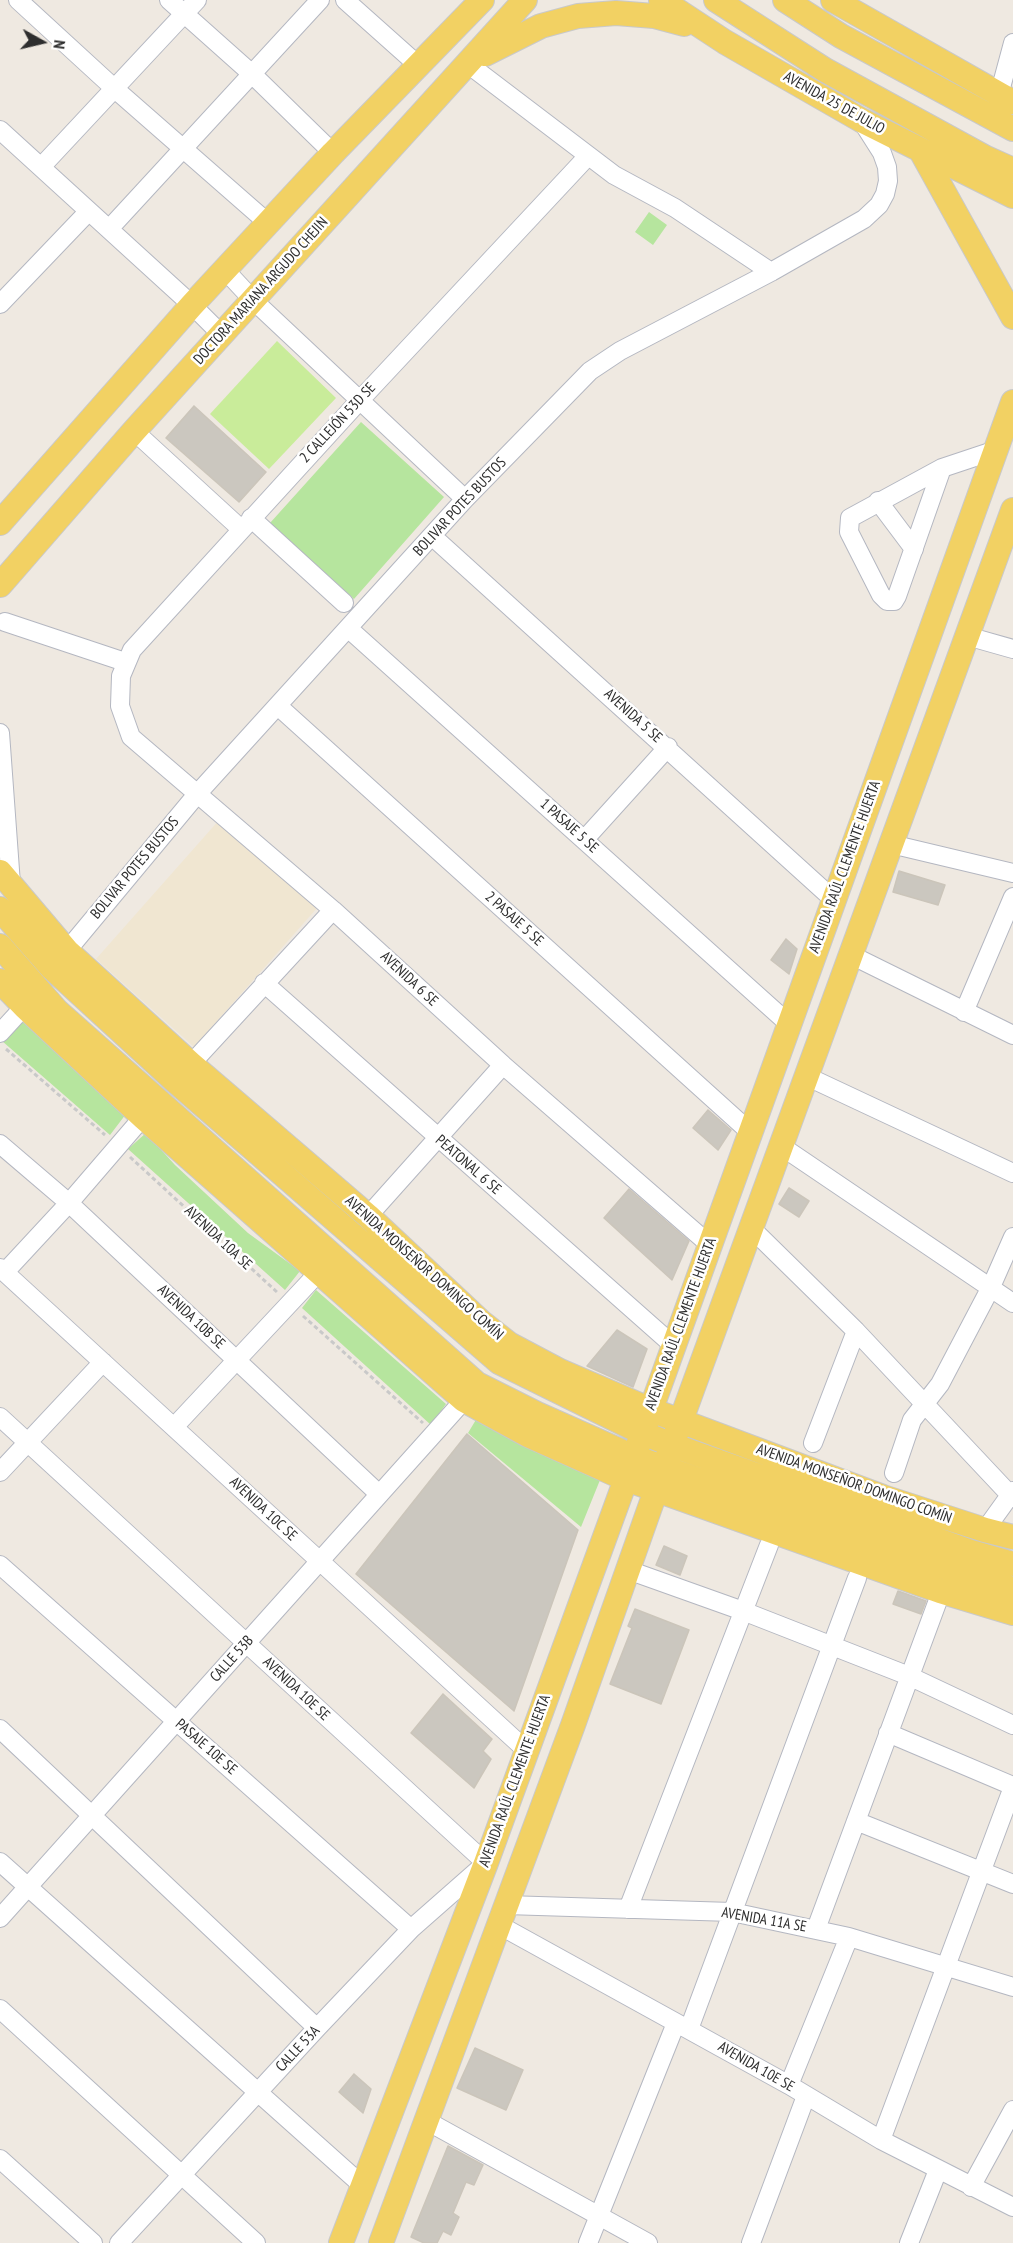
<!DOCTYPE html>
<html>
<head>
<meta charset="utf-8">
<style>
  body { margin:0 }
  #map { position:relative; width:1013px; height:2243px; overflow:hidden; background:#efe9e1; font-family:"PT Sans Narrow",sans-serif }
  canvas { display:block }
  .north { position:absolute; left:12px; top:12px; width:60px; height:60px; -webkit-text-stroke:4px #fff; paint-order:stroke; rotate:98deg; font-size:16px; font-weight:700; line-height:24px; text-align:center; color:#2e2e2e }
  .north::after { content:''; display:block; margin:auto; width:21px; height:27px; background:#2e2e2e; clip-path:polygon(50% 0,100% 100%,50% 72%,0 100%) }
</style>
</head>
<body>
<div id="map">
<canvas width="1013" height="2243"></canvas>
<div class="north">N</div>
</div>
<script>
const c = document.querySelector('canvas').getContext('2d');
c.lineJoin = 'round';
function fill(path, color) {
  c.fillStyle = color;
  c.fill(path, 'evenodd');
}
function toPath(rows) {
  const path = new Path2D();
  for (const r of rows) {
    path.moveTo(r[0], r[1]);
    for (let i = 2; i < r.length; i += 2) path.lineTo(r[i], r[i + 1]);
  }
  return path;
}
function stroke(path, color, width, dash) {
  c.strokeStyle = color;
  c.lineWidth = width;
  c.lineCap = dash ? 'butt' : 'round';
  c.setLineDash(dash || []);
  c.stroke(path);
}
function label(font, color, halo, rows, align = 'center') {
  c.font = font + ' "PT Sans Narrow",sans-serif';
  c.lineWidth = 5;
  c.setLineDash([]);
  c.textBaseline = 'middle';
  c.strokeStyle = halo;
  c.fillStyle = color;
  for (const [text, x, y, turn = 0] of rows) {
    c.save();
    c.translate(x, y);
    c.rotate((+turn || 0) * Math.PI / 180);
    c.textAlign = isNaN(turn) ? turn : align;
    if (halo) c.strokeText(text, 0, 0);
    c.fillText(text, 0, 0);
    c.restore();
  }
}
fill(toPath([
  [220,819,318,907,194,1047,96,959]
]), '#f0e6d1');
fill(toPath([
  [649,212,667,225,653,245,635,232],
  [361,422,444,497,354,599,270,523],
  [22,1020,126,1114,110,1135,2,1041],
  [146,1133,175,1165,248,1233,300,1271,285,1290,128,1149],
  [316,1290,446,1404,431,1425,302,1308],
  [477,1418,600,1480,581,1527,468,1433]
]), '#b6e59e');
fill(toPath([
  [277,341,336,398,269,469,210,414]
]), '#c9ec9a');
const building = toPath([
  [194,406,266,472,239,502,166,438,194,406],
  [899,871,945,885,938,905,893,892,899,871],
  [786,939,797,949,789,974,771,960,786,939],
  [708,1110,731,1130,718,1150,693,1128,708,1110],
  [789,1188,809,1201,799,1217,779,1204,789,1188],
  [629,1189,689,1241,672,1280,604,1218,629,1189],
  [617,1330,647,1349,633,1387,587,1366,617,1330],
  [467,1434,578,1530,514,1711,356,1574,467,1434],
  [664,1546,687,1556,680,1575,656,1565,664,1546],
  [898,1591,926,1601,921,1614,893,1604,898,1591],
  [635,1609,689,1630,661,1704,610,1684,632,1628,628,1626,635,1609],
  [443,1694,492,1739,483,1751,491,1759,474,1788,411,1733,443,1694],
  [475,2048,523,2070,506,2110,457,2088,475,2048],
  [354,2074,371,2089,363,2113,339,2092,354,2074],
  [448,2146,483,2165,474,2185,466,2182,453,2213,459,2217,451,2235,443,2231,437,2243,424,2243,411,2237,448,2146]
]);
fill(building, '#cbc7bf');
stroke(building, '#cbc5ba', 1.5);
const minor = toPath([
  [18,0,115,89,268,223],
  [169,0,252,74,333,153],
  [345,0,419,66],
  [468,64,614,175,675,208,771,272],
  [999,95,1013,43],
  [0,130,192,305,222,335],
  [588,156,360,400,132,650,121,676,120,706,131,737,333,910,503,1065,710,1245],
  [41,167,197,0],
  [109,229,320,0],
  [225,270,253,300,465,499],
  [0,304,89,211],
  [134,431,241,529],
  [942,468,897,596,894,601,887,601,881,595,849,532,850,518,942,468,996,450],
  [878,501,914,549],
  [251,518,344,603],
  [432,536,833,899],
  [5,622,125,662],
  [349,629,789,1024],
  [967,636,1013,649],
  [278,706,750,1132],
  [0,733,11,884],
  [584,840,668,747],
  [891,844,1013,873],
  [851,955,1013,1035],
  [60,959,198,793,465,499,590,371,620,351,771,272,864,219,879,205,885,194,888,181,887,167,882,153,861,120],
  [264,983,674,1346],
  [964,1012,1013,897],
  [0,1033,33,997],
  [191,1064,333,910],
  [806,1076,1013,1173],
  [0,1144,69,1203,379,1494],
  [781,1146,1013,1303],
  [368,1216,503,1065],
  [751,1228,856,1331,1013,1498],
  [0,1268,526,1750],
  [5,1272,69,1203,143,1117],
  [0,1417,486,1863,411,1929,317,2028,119,2243],
  [174,1427,319,1272],
  [813,1443,856,1331],
  [0,1472,103,1362],
  [894,1473,912,1420,940,1384,991,1287,1013,1237],
  [985,1530,1013,1491],
  [0,1565,411,1929],
  [628,1570,743,1611,909,1676,1013,1725],
  [0,1729,317,2028],
  [888,1733,1013,1786],
  [856,1821,1013,1884],
  [0,1862,363,2186],
  [506,1905,732,1912,849,1937,1013,1987],
  [628,1909,769,1545],
  [0,1918,464,1400],
  [499,1925,789,2085,881,2140,1013,2207],
  [816,1929,937,1603],
  [0,2009,256,2243],
  [689,2029,857,1578],
  [789,2085,849,1937],
  [427,2121,648,2243],
  [881,2140,1013,1787],
  [0,2159,93,2243],
  [971,2187,1013,2110],
  [588,2243,676,2023],
  [751,2243,806,2096],
  [909,2243,938,2170]
]);
const major = toPath([
  [661,0,725,42,861,120,1013,196],
  [716,0,825,70,986,158,1013,170],
  [785,0,841,36,1013,129],
  [833,0,1013,102],
  [485,54,541,26,578,16,616,13,654,16,684,24],
  [921,151,1013,317],
  [0,523,192,305,333,153,482,0],
  [0,585,134,431,525,0],
  [0,872,67,951,191,1064,368,1216,481,1322,509,1344,560,1371,651,1410,883,1497,985,1530,1013,1537],
  [0,909,52,968,174,1080,499,1362,643,1433,672,1445,971,1552,1013,1564],
  [0,946,57,1011,477,1384,537,1414,634,1457,958,1572,1013,1589],
  [0,981,25,1007,143,1117,464,1400,528,1435,626,1479,940,1591,1013,1613],
  [341,2243,486,1863,626,1479,1013,402],
  [381,2243,573,1725,672,1445,1013,510]
]);
stroke(minor, '#b4b7c1', 20);
stroke(major, '#c9c9c9', 26);
stroke(toPath([
  [6,1049,105,1135],
  [130,1157,278,1293],
  [303,1316,423,1423]
]), '#c9c9c9', 3, [4.5, 3]);
stroke(minor, '#fff', 18);
stroke(major, '#f2d163', 24);
label('15px', '#2e2e2e', '#fff', [
  ["AVENIDA 25 DE JULIO",834,103,29],
  ["DOCTORA MARIANA ARGUDO CHEJIN",261,291,-48],
  ["2 CALLEJÓN 53D SE",338,423,-47],
  ["BOLIVAR POTES BUSTOS",460,507,-47],
  ["AVENIDA 5 SE",633,716,42],
  ["1 PASAJE 5 SE",569,826,42],
  ["AVENIDA RAÚL CLEMENTE HUERTA",845,867,-70],
  ["BOLIVAR POTES BUSTOS",135,868,-50],
  ["2 PASAJE 5 SE",514,919,42],
  ["AVENIDA 6 SE",409,979,43],
  ["PEATONAL 6 SE",468,1165,41],
  ["AVENIDA 10A SE",218,1238,43],
  ["AVENIDA MONSEÑOR DOMINGO COMÍN",424,1268,42],
  ["AVENIDA 10B SE",191,1317,43],
  ["AVENIDA RAÚL CLEMENTE HUERTA",681,1324,-70],
  ["AVENIDA MONSEÑOR DOMINGO COMÍN",854,1484,20],
  ["AVENIDA 10C SE",263,1509,43],
  ["CALLE 53B",232,1659,-48],
  ["AVENIDA 10E SE",296,1689,43],
  ["PASAJE 10E SE",206,1747,41],
  ["AVENIDA RAÚL CLEMENTE HUERTA",515,1781,-70],
  ["AVENIDA 11A SE",764,1920,10],
  ["CALLE 53A",298,2049,-47],
  ["AVENIDA 10E SE",756,2067,30]
]);
</script>
</body>
</html>
